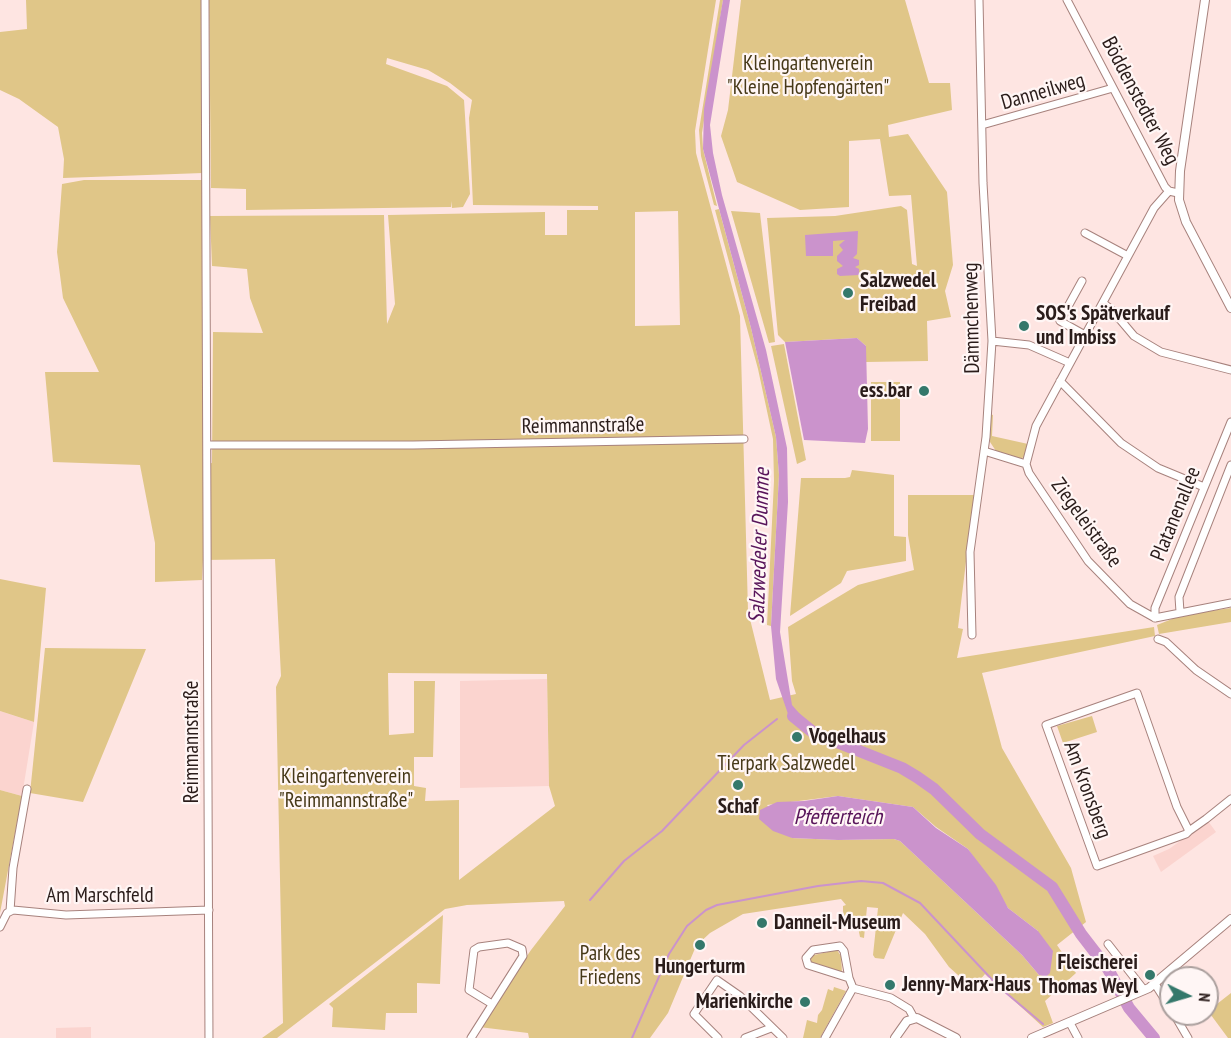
<!DOCTYPE html>
<html>
<head>
<meta charset="utf-8">
<style>
  body { margin:0 }
  #map { position:relative; width:1231px; height:1038px; overflow:hidden; background:#fee5e2; font-family:"PT Sans Narrow",sans-serif }
  canvas { display:block }
  .north { position:absolute; left:1159px; top:966px; width:60px; height:60px; box-sizing:border-box; background:#fff6f5; border:2px solid #aa9f9d; border-radius:50%; rotate:95deg; font-size:16px; font-weight:700; line-height:24px; text-align:center; color:#2a1c1a }
  .north::after { content:''; display:block; margin:auto; width:21px; height:27px; background:#34786b; clip-path:polygon(50% 0,100% 100%,50% 72%,0 100%) }
</style>
</head>
<body>
<div id="map">
<canvas width="1231" height="1038"></canvas>
<div class="north">N</div>
</div>
<script>
const c = document.querySelector('canvas').getContext('2d');
c.lineJoin = 'round';
function fill(path, color) {
  c.fillStyle = color;
  c.fill(path, 'evenodd');
}
function toPath(rows) {
  const path = new Path2D();
  for (const r of rows) {
    path.moveTo(r[0], r[1]);
    for (let i = 2; i < r.length; i += 2) path.lineTo(r[i], r[i + 1]);
  }
  return path;
}
function stroke(path, color, width, dash) {
  c.strokeStyle = color;
  c.lineWidth = width;
  c.lineCap = dash ? 'butt' : 'round';
  c.setLineDash(dash || []);
  c.stroke(path);
}
function label(font, color, halo, rows, align = 'center') {
  c.font = font + ' "PT Sans Narrow",sans-serif';
  c.lineWidth = 4.5;
  c.setLineDash([]);
  c.textBaseline = 'middle';
  c.strokeStyle = halo;
  c.fillStyle = color;
  for (const [text, x, y, turn = 0] of rows) {
    c.save();
    c.translate(x, y);
    c.rotate((+turn || 0) * Math.PI / 180);
    c.textAlign = isNaN(turn) ? turn : align;
    if (halo) c.strokeText(text, 0, 0);
    c.fillText(text, 0, 0);
    c.restore();
  }
}
fill(toPath([
  [547,679,549,786,460,788,460,681],
  [0,711,34,722,22,796,0,790],
  [1208,821,1216,832,1161,872,1153,856,1169,849],
  [91,1027,91,1038,56,1038,56,1028]
]), '#fbd4cf');
fill(toPath([
  [26,0,202,0,203,173,63,178,64,159,58,127,19,99,0,90,0,32,27,29],
  [209,0,716,0,695,131,696,153,740,316,748,611,770,700,796,694,792,681,788,627,858,585,914,570,908,535,908,495,974,495,958,628,963,629,957,658,1154,627,1155,636,982,673,1002,748,1071,868,1086,922,1057,945,1076,973,1045,1001,1053,1023,1043,1027,985,974,973,988,968,984,949,967,925,934,903,913,884,959,875,958,873,955,878,908,867,907,864,938,860,937,858,927,846,929,843,911,843,906,846,905,841,899,743,914,710,933,696,946,668,1013,650,1038,529,1038,528,1033,479,1027,531,950,565,906,564,901,467,905,445,909,277,1038,262,1038,283,1023,276,687,281,676,275,559,203,560,202,580,155,582,155,543,140,465,53,462,45,372,99,372,63,298,57,252,62,184,84,180,203,180,204,464,212,463,213,332,263,333,250,298,247,269,212,266,210,216,384,215,387,324,395,304,388,215,545,212,545,235,567,235,567,210,598,210,598,206,473,205,469,118,472,100,450,83,428,70,387,58,386,64,447,86,464,100,470,194,463,207,452,208,451,201,451,207,246,210,246,189,211,188],
  [678,211,680,325,635,326,635,212],
  [388,673,547,674,549,786,555,806,459,880,459,800,425,801,426,788,414,786,414,757,433,757,435,681,414,681,414,733,389,735],
  [838,796,913,807,936,827,968,849,1008,908,1038,931,1039,975,1022,955,900,841,894,839,838,840,792,838,767,805],
  [720,0,723,0,702,133,703,149,717,206,714,205,701,156,699,130],
  [741,0,905,0,929,83,950,83,952,110,888,125,889,137,908,134,947,192,953,265,945,291,951,317,927,321,928,361,866,362,866,346,857,338,785,342,778,335,767,218,835,216,901,206,907,210,912,264,917,266,911,195,889,196,880,139,849,141,849,207,800,210,737,182,721,136,728,110],
  [719,209,751,328,776,437,779,475,771,626,767,625,774,481,773,439,758,369,715,210],
  [731,211,760,213,775,342,769,343],
  [784,344,806,460,797,464,771,346],
  [871,382,900,382,900,441,871,441],
  [990,414,993,415,992,436,1028,444,1026,455,1021,459,996,451,990,442],
  [852,470,894,475,894,536,906,537,906,561,847,571,841,583,790,616,801,478,845,478,850,477],
  [0,579,46,588,34,722,0,711],
  [1231,608,1231,622,1159,634,1157,625,1182,615],
  [45,648,146,649,83,802,30,793],
  [1092,716,1097,732,1063,743,1057,726],
  [0,790,22,796,0,913],
  [443,915,440,984,417,983,417,1013,386,1013,385,1030,332,1027,333,1008,329,1004],
  [837,950,841,956,842,972,811,966,808,959,814,955],
  [834,987,846,991,820,1038,803,1038,807,1020,817,1023,818,1015,822,1010,828,989,833,991],
  [1231,993,1231,1038,1228,1038,1208,1011]
]), '#e0c688');
fill(toPath([
  [723,0,730,0,710,125,713,153,722,195,766,350,787,448,788,502,780,632,792,705,805,720,805,729,788,714,776,679,771,626,779,475,776,437,751,328,703,149,704,109],
  [858,231,857,254,853,258,859,260,859,265,855,267,859,269,859,275,840,276,837,274,837,269,843,266,837,261,837,256,843,250,839,245,845,240,833,241,833,256,806,256,805,235],
  [857,338,866,346,868,429,865,443,804,440,785,342],
  [838,796,913,807,936,828,968,849,996,885,1008,908,1038,931,1053,951,1050,973,1046,977,1039,975,1022,955,900,841,894,839,838,840,792,838,773,831,759,819,760,810,777,802,804,801]
]), '#cb93cc');
stroke(toPath([
  [590,900,624,861,662,831,744,745,777,719],
  [632,1038,669,954,687,926,706,910,717,905,818,886,861,881,883,883,920,903,999,987,1043,1024]
]), '#cb93cc', 2);
stroke(toPath([
  [793,716,814,733,902,768,917,777,934,789,980,834,1052,887,1081,934,1108,969,1129,1008,1154,1038]
]), '#cb93cc', 12);
const minor = toPath([
  [205,0,209,1038],
  [1067,0,1165,187,1169,191,1178,193],
  [982,125,1113,88],
  [1085,233,1128,256],
  [1082,281,1060,321,1085,335],
  [1103,303,1112,310,1134,336,1161,352,1231,370],
  [992,341,1029,345,1070,363],
  [1060,381,1121,443,1158,468,1204,487],
  [207,445,413,445,744,439],
  [984,451,1026,464],
  [1026,464,1036,426,1154,208,1169,191],
  [1026,464,1029,473,1088,561,1130,604,1155,618],
  [1180,612,1179,597,1231,465],
  [1155,618,1155,608,1231,422],
  [1155,618,1231,603],
  [972,635,970,552,986,437,992,341,983,183,979,0],
  [1158,639,1166,642,1196,670,1231,694],
  [1189,831,1177,807,1137,693,1046,725,1097,866,1186,834,1189,831,1206,819,1231,799],
  [10,911,13,868,27,789],
  [0,927,7,913,13,910,66,915,209,910],
  [1108,944,1144,990],
  [849,978,844,951,840,946,813,950,806,958,808,965,849,978,853,988],
  [1155,984,1171,1009],
  [853,988,891,998,909,1009,914,1018],
  [1174,1014,1188,1038],
  [1070,1023,1078,1038],
  [471,1038,523,956,522,949,508,943,479,947,474,950,469,990,492,1004],
  [718,1038,694,1014,717,980,740,996,783,1038],
  [745,1038,771,1028],
  [825,1038,853,988]
]);
const tertiary = toPath([
  [1205,0,1180,171,1179,200,1186,222,1231,308],
  [895,1038,907,1021,917,1018,956,1038],
  [1032,1038,1149,988,1231,919]
]);
stroke(minor, '#a7827d', 9);
stroke(tertiary, '#a7827d', 10);
stroke(minor, '#fff', 7);
stroke(tertiary, '#fff', 8);
for (const [x, y, r, color] of [
  [848,293,6,"#34786b"],
  [1024,326,6,"#34786b"],
  [924,391,6,"#34786b"],
  [797,737,6,"#34786b"],
  [738,785,6,"#34786b"],
  [762,923,6,"#34786b"],
  [700,945,6,"#34786b"],
  [1150,975,6,"#34786b"],
  [890,985,6,"#34786b"],
  [805,1002,6,"#34786b"]
]) {
  const dot = new Path2D();
  dot.arc(x, y, r, 0, 2 * Math.PI);
  c.fillStyle = color;
  c.fill(dot);
  stroke(dot, '#fff6f5', 2);
}
label('21px', '#473918', '#fff6f5', [
  ["Kleingartenverein",808,64],
  ["\"Kleine Hopfengärten\"",808,88],
  ["Tierpark Salzwedel",786,764],
  ["Kleingartenverein",346,777],
  ["\"Reimmannstraße\"",346,801],
  ["Park des",610,954],
  ["Friedens",610,978]
]);
label('21px', '#2a1c1a', '#fff6f5', [
  ["Danneilweg",1043,92,-16],
  ["Böddenstedter Weg",1140,101,62],
  ["Dämmchenweg",972,318,-91],
  ["Reimmannstraße",583,426,-1],
  ["Platanenallee",1176,514,-68],
  ["Ziegeleistraße",1086,523,54],
  ["Reimmannstraße",192,742,-90],
  ["Am Kronsberg",1087,790,70],
  ["Am Marschfeld",100,896]
]);
label('bold 21px', '#2a1c1a', '#fff6f5', [
  ["Salzwedel",860,281],
  ["Freibad",860,305],
  ["SOS's Spätverkauf",1036,314],
  ["und Imbiss",1036,338],
  ["ess.bar",912,391,"right"],
  ["Vogelhaus",809,737],
  ["Schaf",738,807,"center"],
  ["Danneil-Museum",774,923],
  ["Fleischerei",1138,963,"right"],
  ["Thomas Weyl",1138,987,"right"],
  ["Hungerturm",700,967,"center"],
  ["Jenny-Marx-Haus",902,985],
  ["Marienkirche",793,1002,"right"]
], 'left');
label('italic 22px', '#58145a', '#fff6f5', [
  ["Salzwedeler Dumme",760,546,-88],
  ["Pfefferteich",838,818]
]);
</script>
</body>
</html>
